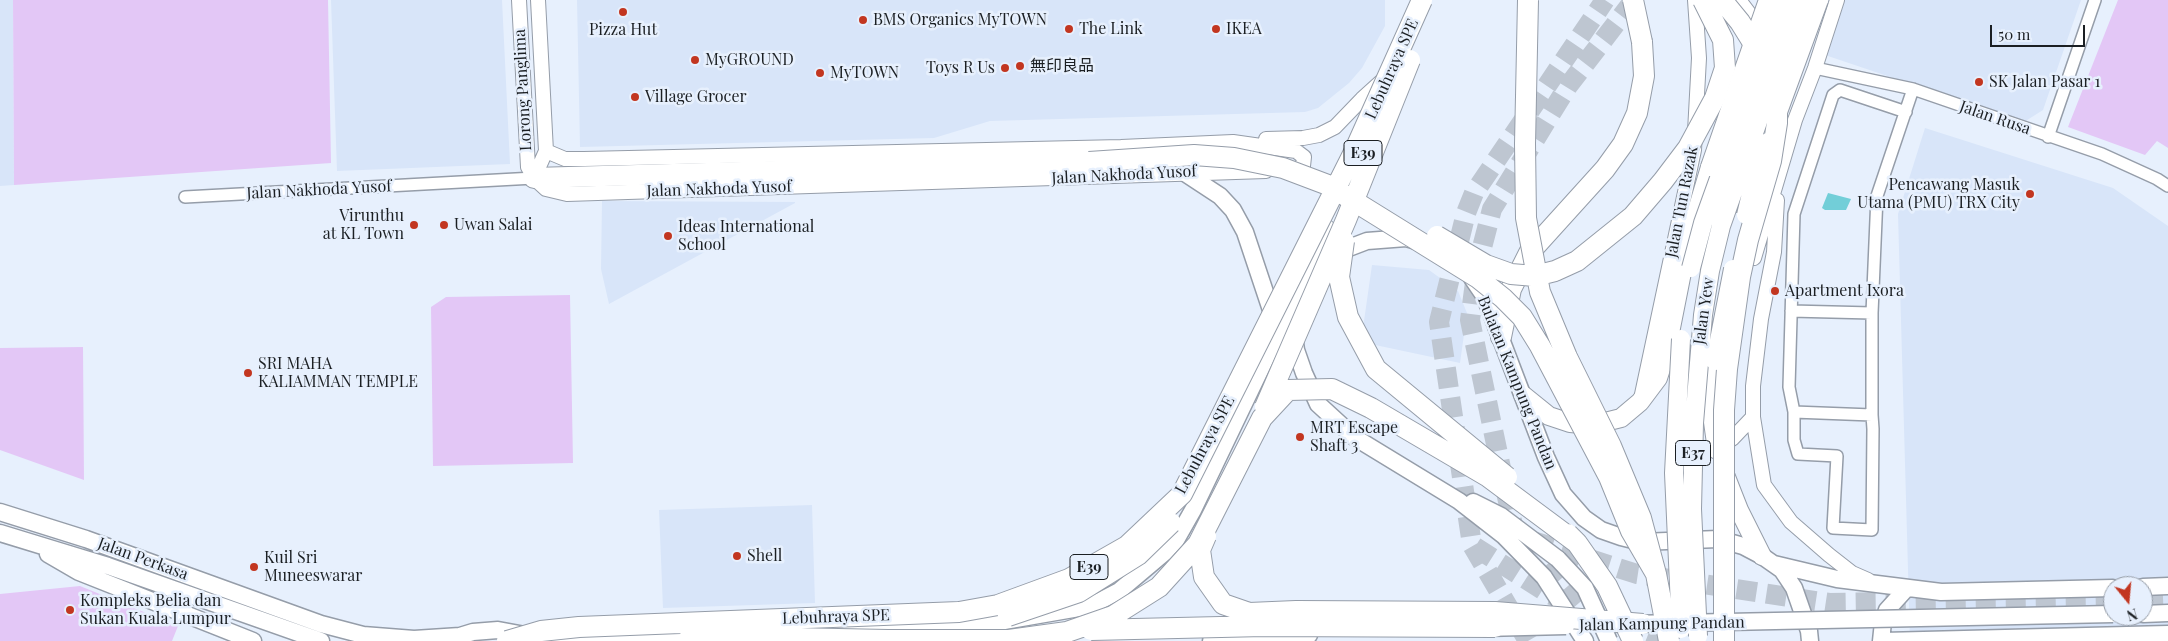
<!DOCTYPE html>
<html>
<head>
<meta charset="utf-8">
<style>
  body { margin:0 }
  #map { position:relative; width:2168px; height:641px; overflow:hidden; background:#e7f0fd; font-family:"Playfair Display",serif }
  canvas { display:block }
  .north { position:absolute; left:2103px; top:576px; width:50px; height:50px; box-sizing:border-box; background:#e7f0fd; border:1px solid #959ca6; border-radius:50%; rotate:163deg; font-size:14px; font-weight:700; line-height:20px; text-align:center; color:#1b1f23 }
  .north::after { content:''; display:block; margin:auto; width:18px; height:22px; background:#c23620; clip-path:polygon(50% 0,100% 100%,50% 72%,0 100%) }
  .scale { position:absolute; left:1990px; top:25px; width:95px; height:22px; box-sizing:border-box; border:2px solid #1b1f23; border-top:0; padding-left:6px; font-size:15px; line-height:18px; white-space:nowrap; color:#1b1f23; -webkit-text-stroke:4px #e7f0fd; paint-order:stroke }
</style>
</head>
<body>
<div id="map">
<canvas width="2168" height="641"></canvas>
<div class="north">N</div>
<div class="scale">50 m</div>
</div>
<script>
const c = document.querySelector('canvas').getContext('2d');
c.lineJoin = 'round';
function fill(path, color) {
  c.fillStyle = color;
  c.fill(path, 'evenodd');
}
function toPath(rows) {
  const path = new Path2D();
  for (const r of rows) {
    path.moveTo(r[0], r[1]);
    for (let i = 2; i < r.length; i += 2) path.lineTo(r[i], r[i + 1]);
  }
  return path;
}
function stroke(path, color, width, dash) {
  c.strokeStyle = color;
  c.lineWidth = width;
  c.lineCap = dash ? 'butt' : 'round';
  c.setLineDash(dash || []);
  c.stroke(path);
}
function label(font, color, halo, rows, align = 'center') {
  c.font = font + ' "Playfair Display","Noto Sans SC",serif';
  c.lineWidth = 5;
  c.setLineDash([]);
  c.textBaseline = 'middle';
  c.strokeStyle = halo;
  c.fillStyle = color;
  for (const [text, x, y, turn = 0] of rows) {
    c.save();
    c.translate(x, y);
    c.rotate((+turn || 0) * Math.PI / 180);
    c.textAlign = isNaN(turn) ? turn : align;
    if (halo) c.strokeText(text, 0, 0);
    c.fillText(text, 0, 0);
    c.restore();
  }
}
fill(toPath([
  [0,0,13,0,14,185,0,186],
  [331,0,502,0,510,164,337,171],
  [577,0,1385,0,1385,26,1362,68,1349,83,1318,108,1305,112,990,121,934,138,580,147],
  [1841,0,2081,0,2043,110,2024,122,1822,54],
  [1925,128,2113,188,2168,226,2168,641,1910,641,1898,214],
  [2113,586,2143,586,2143,616,2113,616],
  [602,201,795,202,795,203,609,304,601,269],
  [1372,265,1429,270,1458,291,1467,313,1460,363,1361,342],
  [812,505,815,603,663,608,659,510]
]), '#d8e5f9');
fill(toPath([
  [13,0,328,0,331,163,14,185],
  [2118,0,2168,0,2168,148,2157,141,2145,155,2068,127],
  [570,295,573,463,433,466,431,307,446,297],
  [83,347,84,480,0,450,0,348],
  [80,586,178,626,172,641,0,641,0,594]
]), '#e3c7f6');
fill(toPath([
  [1828,193,1851,199,1846,210,1825,210,1822,208]
]), '#72ced8');
stroke(toPath([
  [1518,538,1515,535,1470,320,1477,267,1492,209,1568,86,1634,0],
  [1533,541,1637,574,1829,603,2113,598],
  [1475,547,1549,594,1566,601],
  [1543,568,1596,629],
  [2143,598,2168,597],
  [1620,624,1648,635,1676,641],
  [1528,641,1472,545,1439,322,1466,213,1474,193,1605,0]
]), '#bec6d1', 20, [20, 10]);
const minor = toPath([
  [1815,68,1913,89,2102,154,2157,179,2168,186],
  [2048,137,2095,0],
  [185,197,534,178],
  [1791,311,1872,313],
  [1794,412,1794,440,1798,454,1837,456,1833,528,1872,530,1873,429,1872,415,1872,313,1877,196,1913,89],
  [1872,415,1794,412,1789,387,1794,214,1833,95,1840,90,1906,112]
]);
const tertiary = toPath([
  [519,0,528,167,534,178,546,189,567,194,1266,171],
  [1739,0,1764,33],
  [1266,139,1303,138,1319,135,1335,127,1362,99,1383,80],
  [546,151,565,159,584,159,1121,147,1233,142,1296,151,1304,157,1303,166,1294,170,1287,171],
  [534,178,546,151,538,0],
  [1777,200,1774,252,1761,319,1753,386,1753,417,1764,485,1791,522,1829,555,1852,573,1868,580],
  [1754,258,1795,120,1815,68,1837,0],
  [1641,399,1694,150,1699,58,1695,0],
  [1732,439,1753,417]
]);
const secondary = toPath([
  [1185,173,1220,196,1233,210,1245,232,1275,322],
  [1333,254,1367,241,1406,238,1416,241],
  [1472,278,1485,297,1546,457,1563,494,1584,518,1601,530,1621,537,1641,542,1718,539,1743,546,1762,556,1782,570,1794,588,1809,631,1810,641],
  [1294,336,1296,350,1304,373,1318,404,1354,437,1459,501,1504,536,1544,577,1585,641],
  [1473,502,1501,516,1558,559],
  [0,512,86,539,321,624,363,635,414,639,460,636,473,632,498,630,525,635],
  [0,533,108,566,321,641],
  [48,554,79,572,253,641],
  [1774,564,1837,579,1941,592,2113,588],
  [2143,587,2168,586],
  [2143,614,2168,613],
  [822,630,981,625,1079,608,1098,602,1119,591,1164,553,1176,540,1193,510,1298,291],
  [552,636,700,636],
  [1211,641,1309,635],
  [1881,641,1883,622,1887,610,1906,589],
  [1883,641,2168,634]
]);
const primary = toPath([
  [1715,361,1712,415,1717,450],
  [1523,395,1549,416,1570,423,1593,425,1621,418,1640,402,1658,378,1666,353,1689,237,1710,167],
  [1726,477,1739,510,1762,556]
]);
const motorway = toPath([
  [534,178,1089,162],
  [1298,291,1325,229],
  [1501,337,1511,289,1529,253,1605,169,1623,144,1637,113,1644,76,1642,42]
]);
stroke(minor, '#959da9', 14);
stroke(tertiary, '#959da9', 16);
stroke(secondary, '#959da9', 19);
stroke(primary, '#959da9', 20);
stroke(motorway, '#959da9', 22);
stroke(minor, '#fff', 11);
stroke(tertiary, '#fff', 14);
stroke(secondary, '#fff', 16);
stroke(primary, '#fff', 18);
stroke(motorway, '#fff', 20);
const secondaryBridge = toPath([
  [1558,559,1585,588,1609,641],
  [1630,624,2113,614],
  [1483,628,1566,626]
]);
const primaryBridge = toPath([
  [1778,112,1819,0],
  [1710,167,1768,0],
  [1746,215,1755,177,1768,142],
  [1691,268,1703,223,1783,0],
  [1715,361,1733,269],
  [1681,629,1674,473,1681,339],
  [1698,636,1692,509,1694,423,1703,315,1710,271,1721,226,1801,0]
]);
const motorwayBridge = toPath([
  [1528,0,1525,144,1526,218,1540,292,1567,357,1611,446,1641,518,1656,574,1669,641],
  [1633,0,1642,42],
  [1722,0,1740,22,1773,75,1777,96,1777,123,1771,161,1748,240,1740,277,1727,369,1724,410,1724,641],
  [1089,162,1194,155,1234,158,1283,168,1328,185,1478,278,1503,298,1522,317,1540,346,1609,477,1631,531,1656,574],
  [1437,236,1486,265,1511,274,1535,276,1555,271,1577,261,1633,216,1663,181,1688,148,1715,98,1725,68,1723,40,1703,0],
  [1344,241,1339,277,1348,317,1376,369,1507,477],
  [1265,407,1346,220,1410,60],
  [1568,534,1577,543,1607,586,1633,641],
  [1206,536,1200,550,1204,577,1223,604,1249,613,1296,611,1495,612,1643,624],
  [1008,616,1079,592,1138,555,1171,523],
  [1091,630,1264,626,1495,627],
  [690,636,888,640,1009,640,1067,632,1113,616,1159,587,1198,544,1262,418,1288,390,1332,389,1371,408,1487,476,1577,543],
  [507,641,541,631,579,627,959,612,998,605,1069,579,1127,546,1182,494,1353,154,1422,0]
]);
stroke(secondaryBridge, '#959da9', 19, []);
stroke(primaryBridge, '#959da9', 20, []);
stroke(motorwayBridge, '#959da9', 22, []);
stroke(secondaryBridge, '#fff', 16);
stroke(primaryBridge, '#fff', 18);
stroke(motorwayBridge, '#fff', 20);
for (const [x, y, r, color] of [
  [623,12,5,"#c23620"],
  [863,20,5,"#c23620"],
  [1069,29,5,"#c23620"],
  [1216,29,5,"#c23620"],
  [695,60,5,"#c23620"],
  [1020,66,5,"#c23620"],
  [1005,68,5,"#c23620"],
  [820,73,5,"#c23620"],
  [1979,82,5,"#c23620"],
  [635,97,5,"#c23620"],
  [2030,194,5,"#c23620"],
  [414,225,5,"#c23620"],
  [444,225,5,"#c23620"],
  [668,236,5,"#c23620"],
  [1775,291,5,"#c23620"],
  [248,373,5,"#c23620"],
  [1300,437,5,"#c23620"],
  [737,556,5,"#c23620"],
  [254,567,5,"#c23620"],
  [70,610,5,"#c23620"]
]) {
  const dot = new Path2D();
  dot.arc(x, y, r, 0, 2 * Math.PI);
  c.fillStyle = color;
  c.fill(dot);
  stroke(dot, '#e7f0fd', 2);
}
for (const [x, y, w] of [
  [1363,153,38],
  [1693,453,35],
  [1089,567,38]
]) {
  const box = new Path2D();
  box.roundRect(x - w / 2, y - 12.5, w, 25, 4);
  c.fillStyle = '#e7f0fd';
  c.fill(box);
  stroke(box, '#1b1f23', 1);
}
label('bold 15px', '#1b1f23', null, [
  ["E39",1363,153],
  ["E37",1693,453],
  ["E39",1089,567]
]);
label('16px', '#1b1f23', '#e7f0fd', [
  ["BMS Organics MyTOWN",873,20],
  ["The Link",1079,29],
  ["IKEA",1226,29],
  ["Pizza Hut",623,30,"center"],
  ["MyGROUND",705,60],
  ["無印良品",1030,66],
  ["Toys R Us",995,68,"right"],
  ["MyTOWN",830,73],
  ["SK Jalan Pasar 1",1989,82],
  ["Village Grocer",645,97],
  ["Pencawang Masuk",2020,185,"right"],
  ["Utama (PMU) TRX City",2020,203,"right"],
  ["Virunthu",404,216,"right"],
  ["at KL Town",404,234,"right"],
  ["Uwan Salai",454,225],
  ["Ideas International",678,227],
  ["School",678,245],
  ["Apartment Ixora",1785,291],
  ["SRI MAHA",258,364],
  ["KALIAMMAN TEMPLE",258,382],
  ["MRT Escape",1310,428],
  ["Shaft 3",1310,446],
  ["Shell",747,556],
  ["Kuil Sri",264,558],
  ["Muneeswarar",264,576],
  ["Kompleks Belia dan",80,601],
  ["Sukan Kuala Lumpur",80,619]
], 'left');
label('16px', '#1b1f23', '#e7f0fd', [
  ["Lebuhraya SPE",1392,69,-66],
  ["Lorong Panglima",523,90,-93],
  ["Jalan Rusa",1995,118,19],
  ["Jalan Nakhoda Yusof",1124,175,-3],
  ["Jalan Nakhoda Yusof",719,189,-2],
  ["Jalan Nakhoda Yusof",319,190,-3],
  ["Jalan Tun Razak",1682,202,-79],
  ["Jalan Yew",1704,311,-82],
  ["Bulatan Kampung Pandan",1517,383,68],
  ["Lebuhraya SPE",1205,445,-62],
  ["Jalan Perkasa",143,559,20],
  ["Lebuhraya SPE",836,617,-2],
  ["Jalan Kampung Pandan",1662,624,-1]
]);
</script>
</body>
</html>
